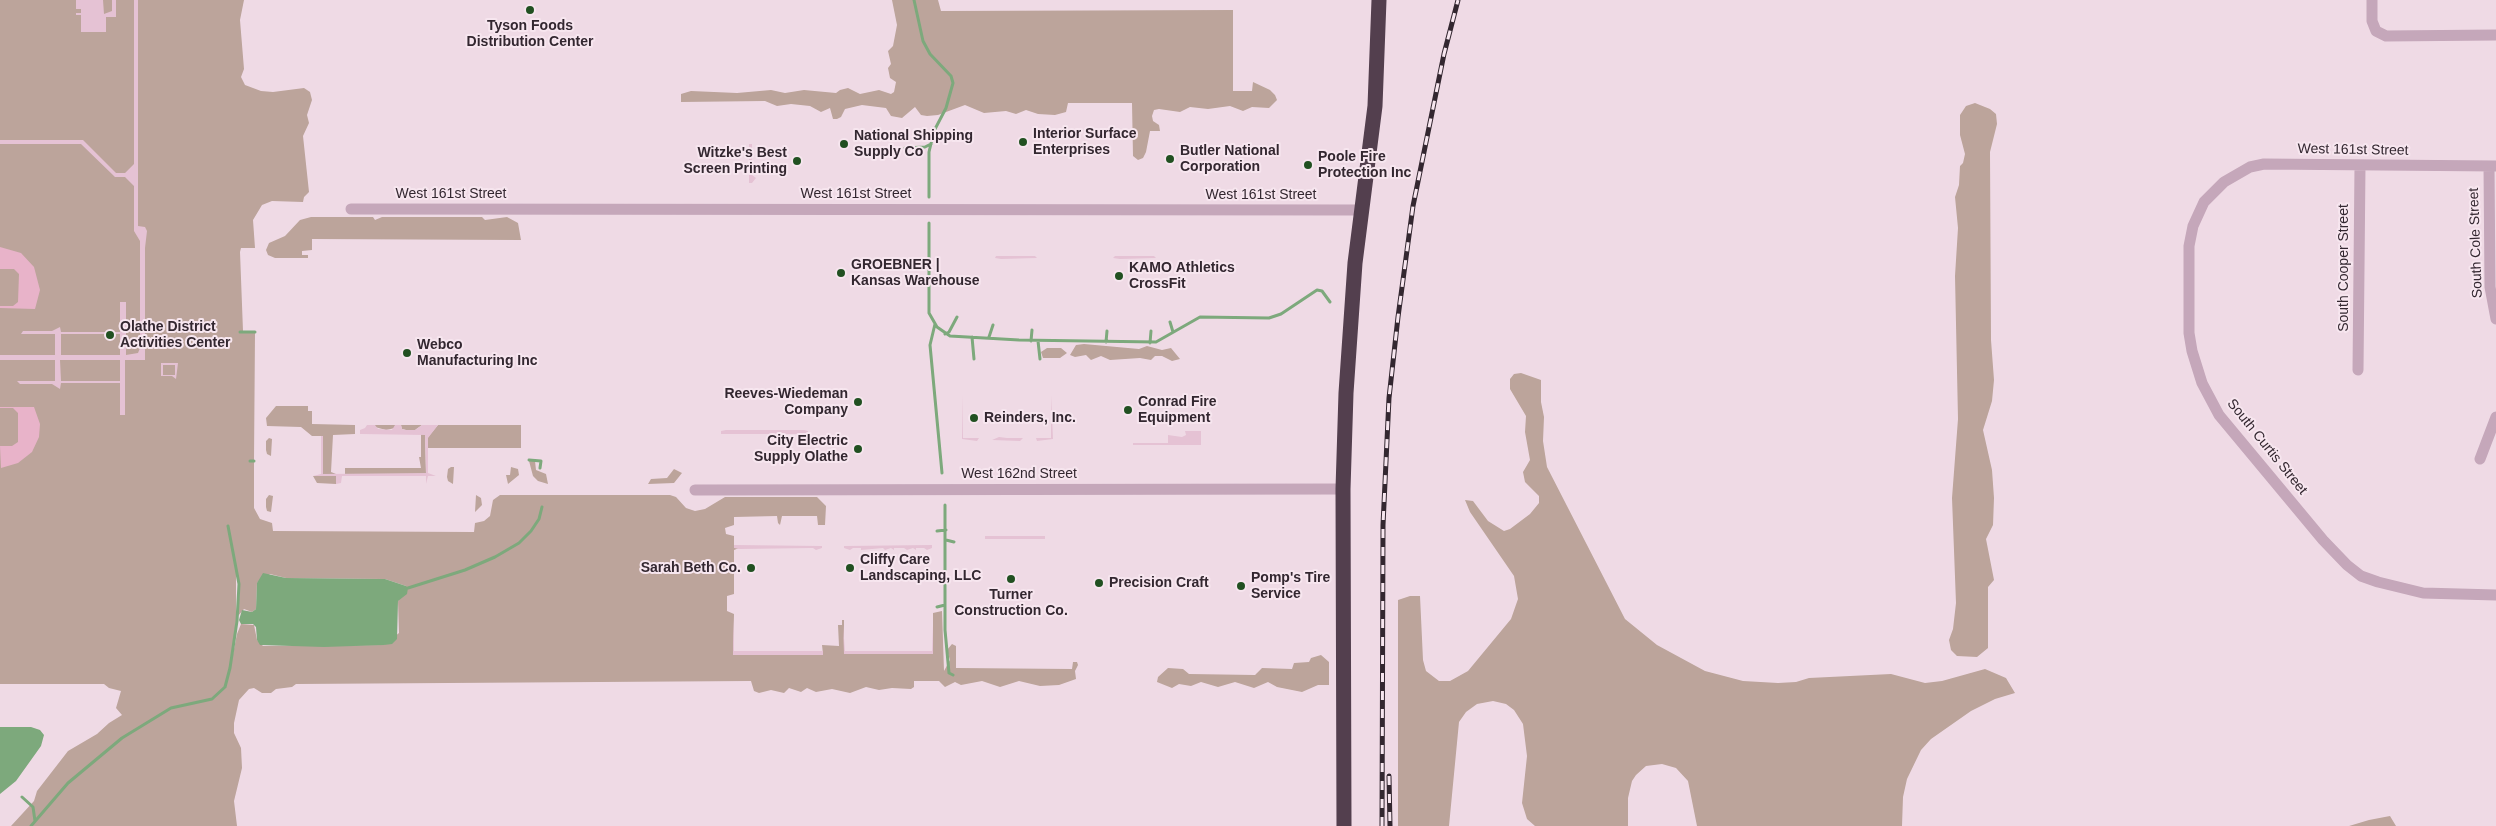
<!DOCTYPE html>
<html>
<head>
<meta charset="utf-8">
<style>
  body { margin:0 }
  canvas { display:block; background:#efdae5 }
</style>
</head>
<body>
<canvas width="2496" height="826"></canvas>
<script>
const c = document.querySelector('canvas').getContext('2d');
c.lineJoin = 'round';
function fill(path, color) {
  c.fillStyle = color;
  c.fill(path, 'evenodd');
}
function toPath(rows) {
  const path = new Path2D();
  for (const r of rows) {
    path.moveTo(r[0], r[1]);
    for (let i = 2; i < r.length; i += 2) path.lineTo(r[i], r[i + 1]);
  }
  return path;
}
function stroke(path, color, width, dash) {
  c.strokeStyle = color;
  c.lineWidth = width;
  c.lineCap = dash ? 'butt' : 'round';
  c.setLineDash(dash || []);
  c.stroke(path);
}
function label(font, color, halo, rows, align = 'center') {
  c.font = font + ' Arial,sans-serif';
  c.lineWidth = 4;
  c.setLineDash([]);
  c.textBaseline = 'middle';
  c.strokeStyle = halo;
  c.fillStyle = color;
  for (const [text, x, y, turn = 0] of rows) {
    c.save();
    c.translate(x, y);
    c.rotate((+turn || 0) * Math.PI / 180);
    c.textAlign = isNaN(turn) ? turn : align;
    if (halo) c.strokeText(text, 0, 0);
    c.fillText(text, 0, 0);
    c.restore();
  }
}
fill(toPath([
  [0,0,244,0,240,20,244,69,241,77,245,85,261,91,273,92,304,88,310,92,312,100,307,115,309,123,303,136,309,192,304,197,303,202,272,201,262,205,253,220,255,248,241,248,240,252,243,331,239,333,255,333,254,460,250,461,254,462,254,508,260,519,272,523,273,531,474,532,475,523,484,521,490,516,493,500,500,495,670,495,676,497,686,508,695,511,705,509,725,497,817,497,826,506,825,525,818,525,817,516,782,516,780,525,778,523,777,516,734,517,734,525,725,528,726,534,734,536,734,548,739,548,734,550,734,594,727,596,727,611,734,614,733,655,823,654,822,645,839,646,838,625,842,625,842,620,844,620,844,654,933,654,933,613,942,611,944,671,950,660,947,650,952,644,956,646,956,668,1072,669,1073,662,1077,662,1078,665,1075,671,1076,679,1059,685,1040,686,1019,681,1000,687,982,681,961,685,955,682,945,687,939,681,914,681,914,687,911,689,892,688,879,690,866,687,850,693,832,689,816,692,807,688,801,692,789,688,784,693,771,690,759,693,754,691,751,681,296,684,292,687,276,689,271,693,262,693,254,688,249,689,239,700,234,723,234,733,241,748,242,768,234,801,237,826,11,826,34,801,37,791,68,751,97,734,109,723,122,715,116,708,121,691,109,688,104,684,0,684],
  [236,570,240,585,238,616,244,609,252,612,256,609,257,583,270,574,286,578,385,579,406,586,398,601,399,633,384,645,263,646,257,640,254,625,241,624,237,634,229,674,236,621],
  [892,0,938,0,941,11,1233,10,1233,91,1252,91,1253,82,1270,90,1275,95,1277,100,1269,108,1252,107,1243,111,1230,106,1208,109,1190,107,1180,112,1159,109,1154,110,1152,116,1153,121,1159,125,1160,131,1150,131,1146,152,1143,158,1138,160,1133,156,1132,103,1068,103,1066,112,1055,115,1038,114,1026,110,1016,114,1006,111,984,113,965,105,938,115,927,116,921,115,915,107,902,118,891,116,886,108,862,105,845,109,841,117,837,119,833,119,830,108,821,112,810,106,791,104,777,106,765,101,681,102,681,94,691,91,737,93,771,90,785,93,804,90,836,93,840,90,848,88,860,94,879,90,891,94,894,92,896,82,890,78,888,68,891,64,888,51,893,46,897,25],
  [1975,103,1990,109,1996,114,1997,124,1990,152,1991,340,1994,380,1992,401,1983,430,1992,470,1994,498,1993,525,1986,539,1994,580,1988,587,1988,648,1977,657,1957,656,1951,650,1949,640,1953,629,1956,603,1952,498,1958,419,1955,276,1958,228,1955,197,1959,185,1960,166,1963,163,1965,154,1960,135,1960,115,1966,106],
  [311,217,373,217,375,220,382,217,482,217,485,220,507,217,518,223,521,240,312,239,312,250,302,251,302,255,308,255,308,258,275,258,268,255,266,250,269,243,285,236,300,220],
  [1084,344,1139,349,1147,346,1162,350,1171,348,1180,359,1172,361,1162,356,1155,356,1151,360,1140,358,1110,360,1101,356,1091,360,1086,355,1075,357,1070,355,1076,345],
  [1047,348,1061,348,1067,353,1060,358,1043,358,1041,352],
  [1521,373,1541,380,1541,402,1544,417,1543,441,1547,467,1625,619,1657,645,1705,671,1743,681,1778,683,1796,682,1809,678,1891,674,1925,683,1942,681,1985,669,2006,678,2015,693,1995,699,1971,711,1931,739,1921,750,1907,779,1903,797,1902,826,1697,826,1688,781,1676,768,1662,764,1646,766,1636,775,1632,781,1628,798,1628,826,1535,826,1527,819,1522,803,1527,756,1523,724,1514,710,1506,704,1493,701,1477,704,1466,712,1459,722,1449,826,1398,826,1398,600,1410,596,1420,596,1423,660,1426,671,1439,681,1450,681,1468,671,1511,619,1518,599,1514,576,1470,512,1465,500,1473,501,1488,521,1504,531,1510,529,1530,514,1539,503,1539,496,1525,482,1523,472,1530,460,1525,432,1526,416,1510,389,1510,379,1514,374],
  [276,406,308,406,308,411,312,411,312,424,355,425,355,434,333,435,331,472,336,474,323,474,323,436,312,436,301,427,267,426,266,418],
  [375,425,395,425,395,428,386,430,375,427],
  [401,425,422,425,415,430,406,430,402,429],
  [438,425,521,425,521,448,428,448,428,437],
  [421,434,425,435,426,474,345,474,345,468,421,468,419,457,421,457],
  [269,438,272,439,271,456,267,454,266,450,266,441],
  [529,461,535,461,536,470,546,474,548,484,538,481,533,476],
  [451,467,454,467,453,484,448,481,447,477,448,469],
  [511,467,518,469,519,475,508,484,506,475,510,475],
  [674,469,682,473,674,483,648,484,651,479,667,478],
  [313,476,336,476,336,484,317,483],
  [269,495,273,496,271,512,267,511,266,507,266,499],
  [476,495,481,498,482,505,475,512],
  [1321,655,1329,662,1329,685,1318,685,1302,692,1277,687,1268,682,1254,688,1235,682,1218,687,1201,682,1191,686,1179,684,1172,688,1157,682,1158,677,1168,668,1183,669,1189,674,1255,675,1262,668,1292,669,1294,663,1309,662,1311,658],
  [2390,816,2396,826,2349,826,2369,820]
]), '#bca49b');
fill(toPath([
  [0,247,21,253,34,267,40,290,35,309,0,308,0,306,13,306,18,302,19,274,14,269,0,269],
  [0,407,34,407,40,424,39,437,32,452,18,463,1,468,0,446,12,446,18,442,18,413,13,408,0,408]
]), '#e8b3c9');
fill(toPath([
  [76,0,103,0,104,14,112,11,112,0,116,0,116,17,106,17,106,32,81,32,81,15,76,15,76,13,81,13,81,9,76,9],
  [134,0,138,0,138,226,145,227,147,231,145,248,145,360,125,360,125,415,120,415,120,383,61,383,60,389,52,384,20,384,17,381,55,381,55,360,0,360,0,355,55,355,55,334,21,334,23,331,52,331,60,327,61,332,120,332,120,302,126,302,126,355,138,353,140,348,140,241,134,231,134,186,125,177,115,177,81,144,0,144,0,140,83,140,116,173,125,173,134,164],
  [61,334,120,334,120,355,61,355],
  [60,360,120,360,120,381,61,381],
  [749,144,752,144,752,175,756,178,752,183,749,183],
  [996,256,1035,256,1037,258,1001,259,995,258],
  [1115,256,1154,256,1156,258,1120,259,1113,258],
  [161,363,178,363,176,379,172,376,161,376],
  [163,365,175,365,175,375,163,375],
  [963,394,963,438,979,438,977,441,962,439],
  [1051,395,1053,439,1037,441,1036,438,1051,438],
  [367,425,375,425,378,429,392,430,395,425,401,425,402,429,406,430,415,430,422,425,438,425,428,438,428,473,436,476,428,476,426,484,426,476,342,476,341,483,336,484,336,476,313,476,321,474,321,436,323,436,323,474,426,473,425,435,360,434,360,430,365,428],
  [726,430,804,430,808,431,808,434,721,434,721,431],
  [1185,431,1201,431,1201,445,1133,445,1133,443,1168,443,1168,435,1182,437,1186,435],
  [999,437,1007,438,1023,438,1020,441,992,440],
  [985,536,1045,536,1045,539,985,539],
  [734,545,822,546,822,548,816,550,813,548,739,549,734,548],
  [932,545,932,548,927,550,924,548,916,548,916,550,913,548,907,550,904,548,894,548,894,550,891,548,885,550,883,548,861,550,861,548,853,548,850,550,844,548,844,546],
  [733,620,734,651,823,651,823,655,733,655],
  [843,625,845,651,932,651,933,625,933,654,844,654]
]), '#e5c2d4');
fill(toPath([
  [263,573,286,578,385,579,406,586,408,588,407,594,398,601,397,639,392,644,384,645,324,647,260,645,257,640,256,627,253,624,241,624,239,620,242,610,252,612,256,609,257,583],
  [0,727,31,727,40,730,44,735,41,746,16,781,0,794]
]), '#7da97c');
stroke(toPath([
  [914,0,923,41,930,54,951,76,953,83,946,108,934,131,929,152,929,197],
  [905,148,925,147,931,144],
  [929,223,929,313,937,327,950,336,1019,340,1156,342,1200,317,1269,318,1281,314,1317,290,1322,291,1330,302],
  [1170,322,1173,332],
  [935,324,930,345,942,473],
  [240,332,255,332],
  [945,334,949,332,957,317],
  [972,337,974,359],
  [989,337,993,325],
  [1031,341,1032,330],
  [1038,341,1040,359],
  [1106,342,1107,331],
  [1150,343,1151,331],
  [529,460,541,461,540,468],
  [250,461,254,461],
  [945,505,945,630,949,673,953,675],
  [937,531,946,530],
  [946,540,954,542],
  [408,588,465,570,495,557,519,543,531,531,539,519,542,507],
  [937,607,945,605],
  [22,797,33,807,35,821],
  [31,826,68,783,122,738,171,708,212,699,225,687,230,668,237,621,239,584,228,526]
]), '#7da97c', 3);
stroke(toPath([
  [2372,0,2372,21,2376,31,2386,36,2496,35],
  [2489,166,2490,287,2496,319],
  [2496,166,2264,164,2250,167,2224,182,2204,202,2193,226,2189,246,2189,333,2192,351,2202,383,2219,415,2323,540,2347,565,2361,576,2378,582,2423,593,2496,595],
  [351,209,1361,210],
  [2358,370,2360,166],
  [2480,459,2496,417],
  [695,490,1343,489]
]), '#c5a7ba', 11);
stroke(toPath([
  [1344,826,1343,489,1346,393,1355,263,1375,106,1379,0]
]), '#533f4e', 15);
const rail = toPath([
  [1389,776,1390,826],
  [1382,826,1383,525,1389,398,1398,317,1413,206,1444,54,1458,0]
]);
stroke(rail, '#332730', 5);
stroke(rail, '#f7e6ef', 3, [9]);
for (const [x, y, r, color] of [
  [530,10,5,"#215021"],
  [1023,142,5,"#215021"],
  [844,144,5,"#215021"],
  [1170,159,5,"#215021"],
  [797,161,5,"#215021"],
  [1308,165,5,"#215021"],
  [841,273,5,"#215021"],
  [1119,276,5,"#215021"],
  [110,335,5,"#215021"],
  [407,353,5,"#215021"],
  [858,402,5,"#215021"],
  [1128,410,5,"#215021"],
  [974,418,5,"#215021"],
  [858,449,5,"#215021"],
  [751,568,5,"#215021"],
  [850,568,5,"#215021"],
  [1011,579,5,"#215021"],
  [1099,583,5,"#215021"],
  [1241,586,5,"#215021"]
]) {
  const dot = new Path2D();
  dot.arc(x, y, r, 0, 2 * Math.PI);
  c.fillStyle = color;
  c.fill(dot);
  stroke(dot, '#f7e6ef', 2);
}
label('bold 14px', '#332730', '#f7e6ef', [
  ["Tyson Foods",530,26,"center"],
  ["Distribution Center",530,42,"center"],
  ["Interior Surface",1033,134],
  ["Enterprises",1033,150],
  ["National Shipping",854,136],
  ["Supply Co",854,152],
  ["Butler National",1180,151],
  ["Corporation",1180,167],
  ["Witzke's Best",787,153,"right"],
  ["Screen Printing",787,169,"right"],
  ["Poole Fire",1318,157],
  ["Protection Inc",1318,173],
  ["GROEBNER |",851,265],
  ["Kansas Warehouse",851,281],
  ["KAMO Athletics",1129,268],
  ["CrossFit",1129,284],
  ["Olathe District",120,327],
  ["Activities Center",120,343],
  ["Webco",417,345],
  ["Manufacturing Inc",417,361],
  ["Reeves-Wiedeman",848,394,"right"],
  ["Company",848,410,"right"],
  ["Conrad Fire",1138,402],
  ["Equipment",1138,418],
  ["Reinders, Inc.",984,418],
  ["City Electric",848,441,"right"],
  ["Supply Olathe",848,457,"right"],
  ["Cliffy Care",860,560],
  ["Landscaping, LLC",860,576],
  ["Sarah Beth Co.",741,568,"right"],
  ["Pomp's Tire",1251,578],
  ["Service",1251,594],
  ["Precision Craft",1109,583],
  ["Turner",1011,595,"center"],
  ["Construction Co.",1011,611,"center"]
], 'left');
label('14px', '#332730', '#f7e6ef', [
  ["West 161st Street",2353,150,1],
  ["West 161st Street",451,194],
  ["West 161st Street",856,194],
  ["West 161st Street",1261,195],
  ["South Cole Street",2476,243,-92],
  ["South Cooper Street",2344,268,-90],
  ["South Curtis Street",2267,447,51],
  ["West 162nd Street",1019,474]
]);
</script>
</body>
</html>
